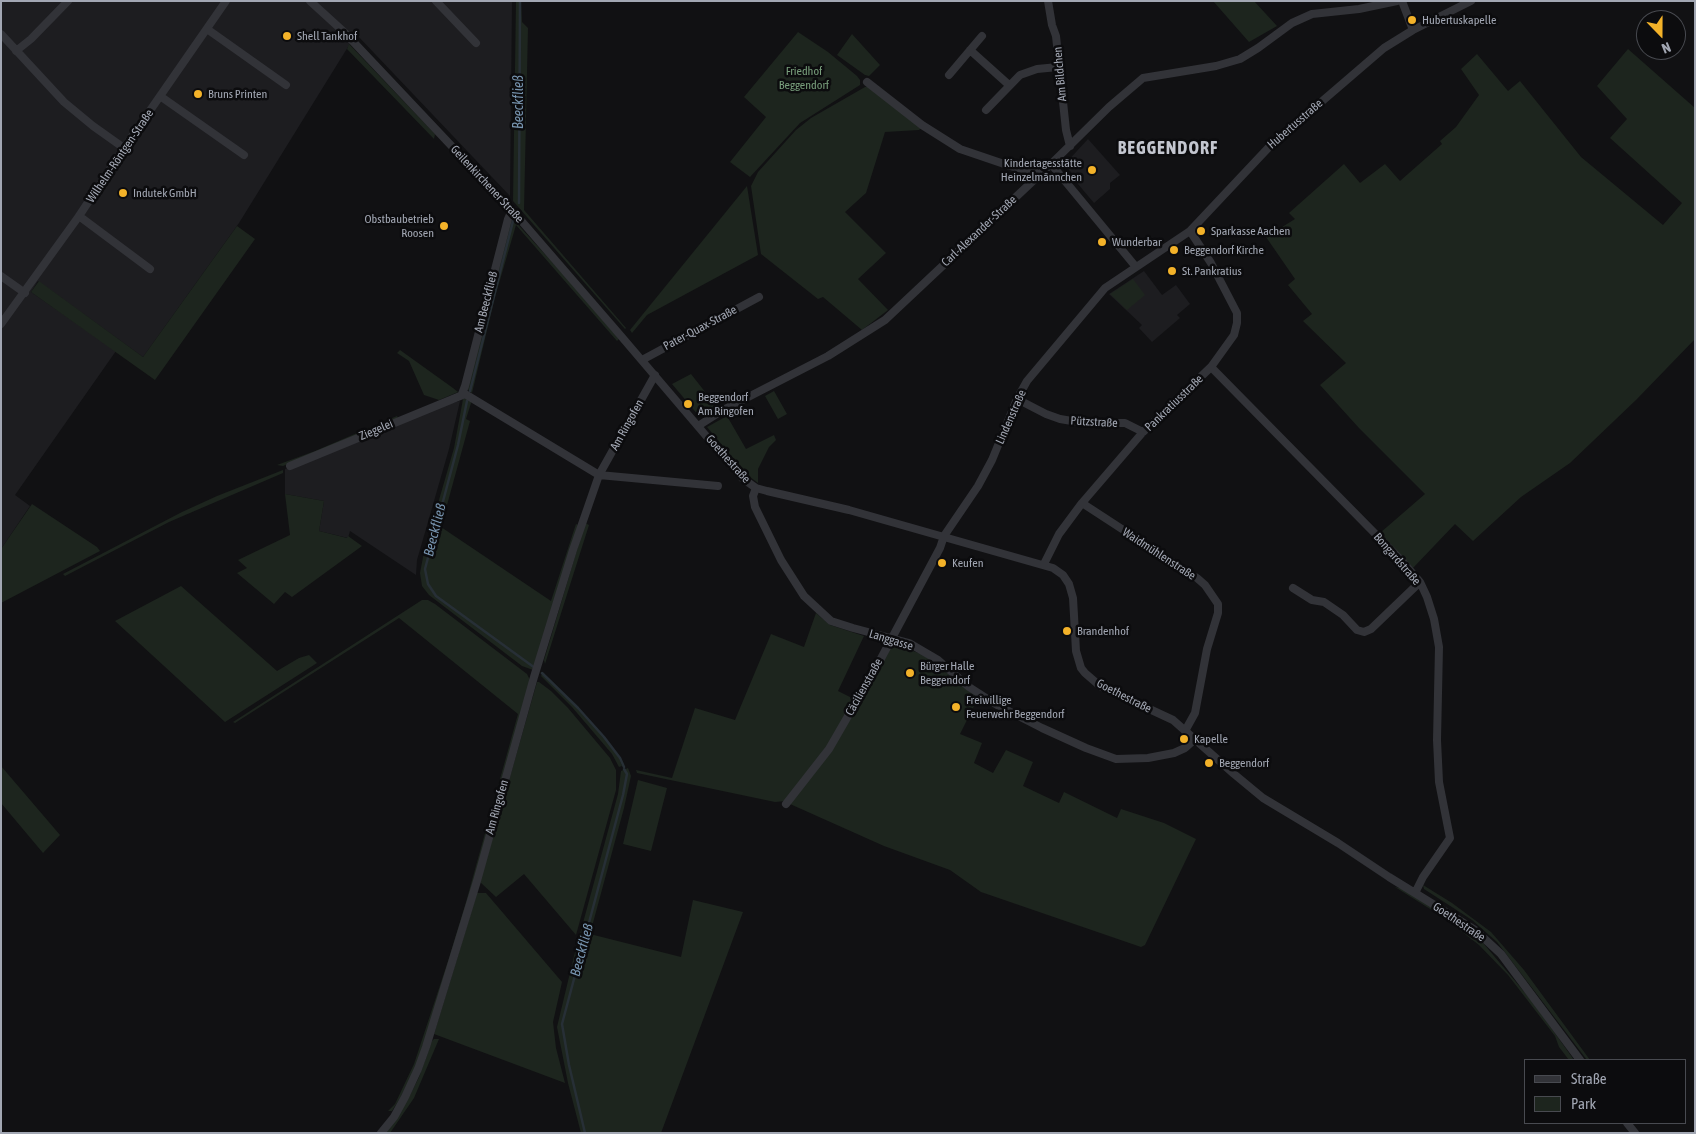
<!DOCTYPE html>
<html>
<head>
<meta charset="utf-8">
<style>
  body { margin:0 }
  #map { position:relative; width:1696px; height:1134px; overflow:hidden; background:#111113; font-family:"Asap Condensed",sans-serif }
  canvas { display:block }
  .frame { position:absolute; inset:0; border:2px solid #a2a7b3; pointer-events:none }
  .legend { position:absolute; left:1524px; top:1059px; width:162px; height:65px; box-sizing:border-box; background:#0c0c0e; border:1px solid #484a50; margin:0; padding:6px 9px; list-style:none; font-size:15px; color:#a2a7b3 }
  .legend li { display:flex; align-items:center; gap:10px; height:25px }
  .legend b { width:25px; border:1px solid #484a50 }
  .north { position:absolute; left:1636px; top:10px; width:50px; height:50px; box-sizing:border-box; background:#0c0c0e; border:1px solid #484a50; border-radius:50%; rotate:158deg; font-size:14px; font-weight:700; line-height:20px; text-align:center; color:#a2a7b3 }
  .north::after { content:''; display:block; margin:auto; width:18px; height:22px; background:#f3b229; clip-path:polygon(50% 0,100% 100%,50% 72%,0 100%) }
</style>
</head>
<body>
<div id="map">
<canvas width="1696" height="1134"></canvas>
<div class="frame"></div>
<ul class="legend">
<li><b style="height:6px;background:#323338"></b>Straße</li>
<li><b style="height:14px;background:#1d251e"></b>Park</li>
</ul>
<div class="north">N</div>
</div>
<script>
const c = document.querySelector('canvas').getContext('2d');
c.lineJoin = 'round';
function fill(path, color) {
  c.fillStyle = color;
  c.fill(path, 'evenodd');
}
function toPath(rows) {
  const path = new Path2D();
  for (const r of rows) {
    path.moveTo(r[0], r[1]);
    for (let i = 2; i < r.length; i += 2) path.lineTo(r[i], r[i + 1]);
  }
  return path;
}
function stroke(path, color, width, dash) {
  c.strokeStyle = color;
  c.lineWidth = width;
  c.lineCap = dash ? 'butt' : 'round';
  c.setLineDash(dash || []);
  c.stroke(path);
}
function label(font, color, halo, rows, align = 'center') {
  c.font = font + ' "Asap Condensed",sans-serif';
  c.lineWidth = 5;
  c.setLineDash([]);
  c.textBaseline = 'middle';
  c.strokeStyle = halo;
  c.fillStyle = color;
  for (const [text, x, y, turn = 0] of rows) {
    c.save();
    c.translate(x, y);
    c.rotate((+turn || 0) * Math.PI / 180);
    c.textAlign = isNaN(turn) ? turn : align;
    if (halo) c.strokeText(text, 0, 0);
    c.fillText(text, 0, 0);
    c.restore();
  }
}
fill(toPath([
  [1,1,512,1,510,196,356,34,239,223,143,357,38,281,31,292,116,351,15,495,30,506,1,549],
  [1088,139,1120,175,1110,183,1110,189,1094,203,1072,177,1074,175,1064,165],
  [1144,271,1162,295,1176,285,1190,304,1177,315,1180,318,1152,342,1139,328,1142,325,1109,294],
  [460,401,449,449,417,560,416,575,350,531,348,538,319,531,324,501,285,494,285,469,384,429,448,404]
]), '#1d1d20');
fill(toPath([
  [516,1,521,1,522,22,528,28,524,210,626,328,625,329,513,201],
  [1213,1,1254,1,1277,26,1249,42],
  [798,32,828,52,857,76,860,80,860,85,800,123,750,177,730,162,766,117,744,97],
  [852,34,880,65,869,76,865,75,837,55],
  [349,44,435,134,434,139,347,49],
  [1628,49,1695,108,1695,339,1637,399,1570,463,1521,497,1473,541,1455,524,1413,568,1380,533,1425,494,1359,428,1320,385,1346,363,1303,321,1312,314,1288,285,1295,279,1266,237,1295,219,1289,213,1344,164,1360,183,1385,164,1400,181,1442,144,1440,141,1456,127,1479,95,1461,69,1477,54,1508,91,1520,81,1581,157,1663,225,1682,203,1610,138,1627,119,1597,86],
  [865,87,868,87,921,128,919,130,885,132,866,193,845,212,886,253,858,279,888,310,862,330,823,297,818,299,761,254,751,186,758,172,796,130,811,118],
  [747,186,758,255,647,315,632,333,630,330],
  [512,218,564,275,619,339,617,341,516,225,495,297,472,393,467,389],
  [237,226,255,239,155,380,31,292,39,281,143,357],
  [1133,279,1145,295,1127,310,1110,294],
  [400,350,453,388,458,392,439,400,424,395,409,361,397,353],
  [691,374,717,407,699,416,672,384],
  [774,391,787,414,778,419,765,396],
  [467,398,472,400,466,419,470,421,441,527,551,601,574,530,576,524,578,525,533,670,522,666,429,595,422,586,420,573,424,552,454,448,463,399],
  [397,416,398,418,283,466,277,465,315,451],
  [727,416,746,449,774,435,776,440,769,447,758,469,758,483,746,474,707,427],
  [283,470,283,473,169,522,65,576,63,574,182,512,217,496],
  [285,494,324,501,319,531,347,538,348,536,362,546,292,597,285,592,274,604,237,573,247,568,238,560,290,535],
  [32,504,97,547,100,551,1,603,1,549],
  [585,523,589,525,545,664,544,660],
  [181,586,277,671,299,658,309,655,317,663,225,722,115,621],
  [422,600,428,600,435,604,527,674,530,680,471,893,424,1043,413,1073,399,1100,392,1111,388,1111,395,1104,414,1064,448,961,466,902,518,714,399,618,235,723,233,722],
  [816,613,830,625,864,636,838,691,854,699,828,747,786,801,775,802,637,773,636,770,672,778,695,708,735,720,771,634,804,647],
  [892,644,922,654,935,663,978,698,960,734,982,743,974,763,993,773,1006,750,1033,762,1023,786,1059,803,1064,792,1117,818,1121,809,1164,823,1196,839,1145,945,1141,947,981,892,950,870,884,846,790,804],
  [542,674,577,708,604,737,619,758,622,766,619,767,612,754,572,707,541,676],
  [537,682,539,682,551,691,568,708,610,758,616,770,616,790,576,935,524,874,496,897,480,882],
  [1,766,60,835,43,853,1,803],
  [628,768,631,776,624,808,590,934,681,957,693,900,743,912,661,1133,581,1133,568,1083,557,1027,574,956,618,794,621,771],
  [638,780,667,788,651,851,623,844],
  [1423,885,1452,903,1491,932,1524,970,1590,1060,1587,1060,1497,942,1472,920,1424,889],
  [1395,887,1405,889,1463,927,1483,943,1532,1001,1574,1060,1569,1060,1559,1047,1555,1036,1508,975,1479,945,1443,917],
  [477,893,486,893,562,982,553,1022,556,1048,565,1083,434,1034],
  [434,1039,439,1039,414,1098,390,1133,386,1133,410,1095,419,1077,432,1041]
]), '#1d251e');
stroke(toPath([
  [519,203,520,1],
  [470,391,513,221],
  [467,401,458,445,425,569,428,584,436,596,535,668],
  [542,673,578,708,604,737,620,758,624,767],
  [585,1133,569,1065,562,1024,623,795,627,774,624,769]
]), '#272f36', 2.5);
stroke(toPath([
  [310,1,344,32,512,210,621,336,742,478,756,488,767,491,849,510,1053,568,1063,575,1069,584,1073,598,1076,651,1081,668,1085,673,1100,686,1173,720,1234,774,1263,798,1338,843,1389,877,1475,930,1501,954,1580,1060],
  [436,1,476,43],
  [1048,1,1052,25,1056,36,1066,130,1070,146],
  [1402,1,1413,30],
  [207,29,286,85],
  [1,34,64,102,93,126,124,148],
  [970,50,1009,85],
  [16,51,31,39,68,1],
  [949,75,982,36],
  [867,82,922,125,960,149,1010,166,1041,174],
  [160,96,244,155],
  [986,110,1020,75,1037,69,1058,67],
  [1051,164,1136,267],
  [79,216,150,269],
  [1,276,25,293],
  [1,324,79,216,124,148,226,1],
  [642,360,759,297],
  [1211,367,1403,562,1420,582,1427,597,1434,619,1439,647,1437,740,1439,782,1450,838,1423,877,1415,893],
  [462,394,465,386,508,219,512,210],
  [1017,399,1046,414,1060,419,1084,423,1125,423,1143,432],
  [698,426,723,410,828,356,885,320,1051,164,1109,107,1143,78,1216,66,1240,59,1258,48,1292,23,1312,14,1359,9,1397,1],
  [290,466,465,394,599,475,718,486],
  [756,488,753,496,755,507,781,560,804,596,831,621,853,628,909,643,938,660,969,687,997,705,1042,728,1086,748,1116,759,1148,758,1174,753,1185,748,1195,739],
  [1082,503,1197,578,1205,585,1218,604,1218,613,1207,649,1195,713,1185,731],
  [1044,564,1059,534,1082,503,1143,432,1211,367,1234,335,1237,323,1237,313,1211,263,1190,231],
  [1293,588,1312,600,1324,602,1343,615,1357,630,1364,632,1371,629,1420,582],
  [786,804,829,749,877,666,940,548,944,536,978,486,992,460,1017,399,1027,381,1105,288,1190,231,1270,146,1384,48,1413,30,1471,1],
  [1627,1123,1635,1133],
  [381,1133,394,1117,405,1097,418,1069,426,1047,477,881,534,677,573,550,599,475,655,375]
]), '#323338', 8);
for (const [x, y, r, color] of [
  [1412,20,5,"#f3b229"],
  [287,36,5,"#f3b229"],
  [198,94,5,"#f3b229"],
  [1092,170,5,"#f3b229"],
  [123,193,5,"#f3b229"],
  [444,226,5,"#f3b229"],
  [1201,231,5,"#f3b229"],
  [1102,242,5,"#f3b229"],
  [1174,250,5,"#f3b229"],
  [1172,271,5,"#f3b229"],
  [688,404,5,"#f3b229"],
  [942,563,5,"#f3b229"],
  [1067,631,5,"#f3b229"],
  [910,673,5,"#f3b229"],
  [956,707,5,"#f3b229"],
  [1184,739,5,"#f3b229"],
  [1209,763,5,"#f3b229"]
]) {
  const dot = new Path2D();
  dot.arc(x, y, r, 0, 2 * Math.PI);
  c.fillStyle = color;
  c.fill(dot);
  stroke(dot, '#0c0c0e', 2);
}
label('12px', '#a2a7b3', '#0c0c0e', [
  ["Hubertuskapelle",1422,20],
  ["Shell Tankhof",297,36],
  ["Bruns Printen",208,94],
  ["Kindertagesstätte",1082,163,"right"],
  ["Heinzelmännchen",1082,177,"right"],
  ["Indutek GmbH",133,193],
  ["Obstbaubetrieb",434,219,"right"],
  ["Roosen",434,233,"right"],
  ["Sparkasse Aachen",1211,231],
  ["Wunderbar",1112,242],
  ["Beggendorf Kirche",1184,250],
  ["St. Pankratius",1182,271],
  ["Beggendorf",698,397],
  ["Am Ringofen",698,411],
  ["Keufen",952,563],
  ["Brandenhof",1077,631],
  ["Bürger Halle",920,666],
  ["Beggendorf",920,680],
  ["Freiwillige",966,700],
  ["Feuerwehr Beggendorf",966,714],
  ["Kapelle",1194,739],
  ["Beggendorf",1219,763]
], 'left');
label('12px', '#799f7c', '#0c0c0e', [
  ["Friedhof",804,71],
  ["Beggendorf",804,85]
]);
label('12px', '#a2a7b3', '#0c0c0e', [
  ["Am Bildchen",1060,74,-95],
  ["Hubertusstraße",1295,124,-41],
  ["Wilhelm-Röntgen-Straße",120,156,-56],
  ["Geilenkirchener Straße",487,184,47],
  ["Carl-Alexander-Straße",979,231,-43],
  ["Am Beeckfließ",486,302,-76],
  ["Pater-Quax-Straße",700,328,-28],
  ["Pankratiusstraße",1174,403,-44],
  ["Lindenstraße",1011,417,-66],
  ["Pützstraße",1094,422,3],
  ["Am Ringofen",627,425,-61],
  ["Ziegelei",376,430,-23],
  ["Goethestraße",728,459,48],
  ["Waidmühlenstraße",1159,554,33],
  ["Bongardstraße",1397,559,49],
  ["Langgasse",891,640,17],
  ["Cäcilienstraße",864,687,-61],
  ["Goethestraße",1124,696,27],
  ["Am Ringofen",497,807,-74],
  ["Goethestraße",1459,922,34]
]);
label('italic 14px', '#7895b0', '#0c0c0e', [
  ["Beeckfließ",519,102,-90],
  ["Beeckfließ",435,530,-76],
  ["Beeckfließ",582,950,-75]
]);
c.letterSpacing = '1px';
label('bold 18px', '#c3c6cf', '#0c0c0e', [
  ["BEGGENDORF",1168,148]
]);
c.letterSpacing = '0px';
</script>
</body>
</html>
